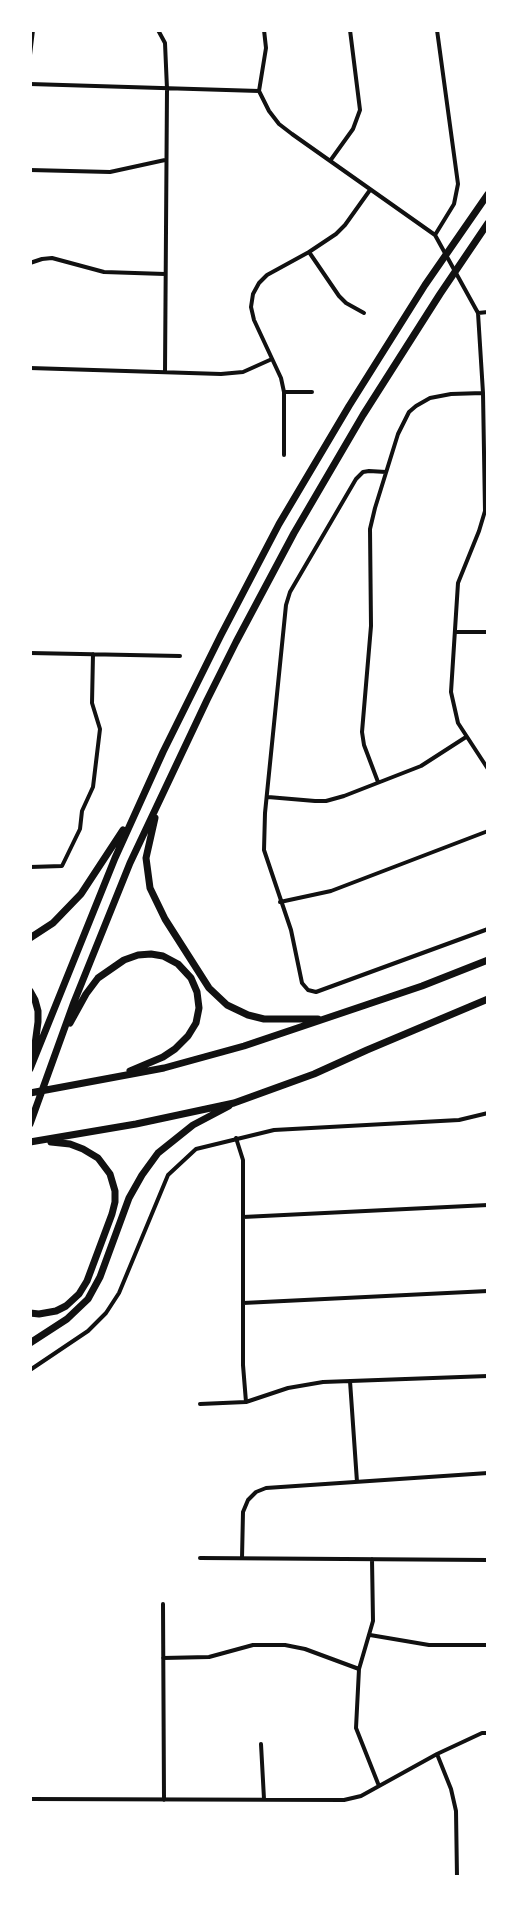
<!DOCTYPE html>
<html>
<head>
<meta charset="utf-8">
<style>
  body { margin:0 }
  #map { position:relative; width:518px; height:1907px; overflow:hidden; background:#fff; font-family:"Fira Sans",sans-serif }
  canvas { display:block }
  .frame { position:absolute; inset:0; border:32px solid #fff; pointer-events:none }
</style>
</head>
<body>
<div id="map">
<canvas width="518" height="1907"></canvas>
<div class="frame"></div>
</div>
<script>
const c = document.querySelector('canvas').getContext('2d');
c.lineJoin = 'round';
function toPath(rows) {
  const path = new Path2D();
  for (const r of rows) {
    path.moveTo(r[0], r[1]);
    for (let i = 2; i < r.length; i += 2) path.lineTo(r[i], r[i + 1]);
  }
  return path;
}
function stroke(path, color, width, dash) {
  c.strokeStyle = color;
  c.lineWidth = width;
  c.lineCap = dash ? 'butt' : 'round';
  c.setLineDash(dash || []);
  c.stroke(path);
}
stroke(toPath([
  [158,30,165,43,167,89,165,372],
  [264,30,266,48,259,91,269,111,279,124,292,134,435,235,478,313,483,393,485,511,479,531,458,583,451,692,458,723,488,769],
  [30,55,33,30],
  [30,84,259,91],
  [330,161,353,129,360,110,350,30],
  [30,170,110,172,165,160],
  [435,235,454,204,458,184,437,30],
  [309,252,339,296,346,303,364,313],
  [30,263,42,259,52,258,104,272,165,274],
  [478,313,488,312],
  [30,368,221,374,243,372,272,359],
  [284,392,312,392],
  [284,455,284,392,281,378,254,320,251,307,253,294,259,283,267,275,309,252,336,234,345,225,370,190],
  [386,472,369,471,363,472,356,479,290,592,286,605,265,813,264,850,291,930,302,983,308,990,316,992,488,929],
  [456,632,488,632],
  [30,653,180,656],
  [378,782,364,745,362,732,371,626,370,529,375,508,398,434,409,412,416,406,430,398,451,394,483,393],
  [268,797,315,801,326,801,344,796,421,766,466,737],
  [30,867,62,866,80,829,82,811,93,787,100,729,92,703,93,654],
  [280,902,331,891,488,831],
  [236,1138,243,1160,243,1365,246,1402],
  [243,1217,488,1205],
  [243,1303,488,1291],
  [30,1370,88,1331,106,1313,119,1293,168,1175,196,1149,274,1130,459,1120,488,1113],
  [350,1381,357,1482],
  [200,1404,246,1402,288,1388,323,1382,488,1376],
  [200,1558,488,1560],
  [242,1558,243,1512,248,1500,256,1492,266,1488,488,1473],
  [372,1559,373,1621,359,1669,356,1728,379,1786],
  [163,1604,164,1800],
  [370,1635,429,1645,488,1645],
  [163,1658,209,1657,253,1645,285,1645,305,1649,359,1669],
  [261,1744,264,1799],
  [437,1754,451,1789,456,1811,457,1877],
  [30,1799,344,1800,361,1796,437,1754,482,1733,488,1733]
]), '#111', 4);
stroke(toPath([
  [155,818,146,858,150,888,165,919,209,988,227,1005,248,1015,264,1019,318,1019],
  [30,938,53,923,81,894,123,830],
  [30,991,35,1000,38,1011,38,1022,34,1052],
  [70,1023,86,994,98,978,124,960,138,955,151,954,163,956,178,964,191,978,197,992,199,1008,196,1023,188,1036,175,1049,163,1057,130,1071],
  [30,1069,115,858,163,752,221,635,279,524,349,406,425,285,488,194],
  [30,1093,164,1068,244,1046,422,986,488,960],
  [30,1124,74,1002,130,863,207,700,236,642,294,533,363,415,440,294,488,223],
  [30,1142,136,1124,234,1103,314,1074,367,1050,488,999],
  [30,1313,39,1314,56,1311,66,1306,79,1294,87,1281,112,1214,115,1202,115,1191,110,1174,98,1158,83,1149,70,1144,51,1142],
  [30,1343,67,1319,88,1299,100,1277,129,1198,142,1175,158,1153,193,1125,229,1106]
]), '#111', 7);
</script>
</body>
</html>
